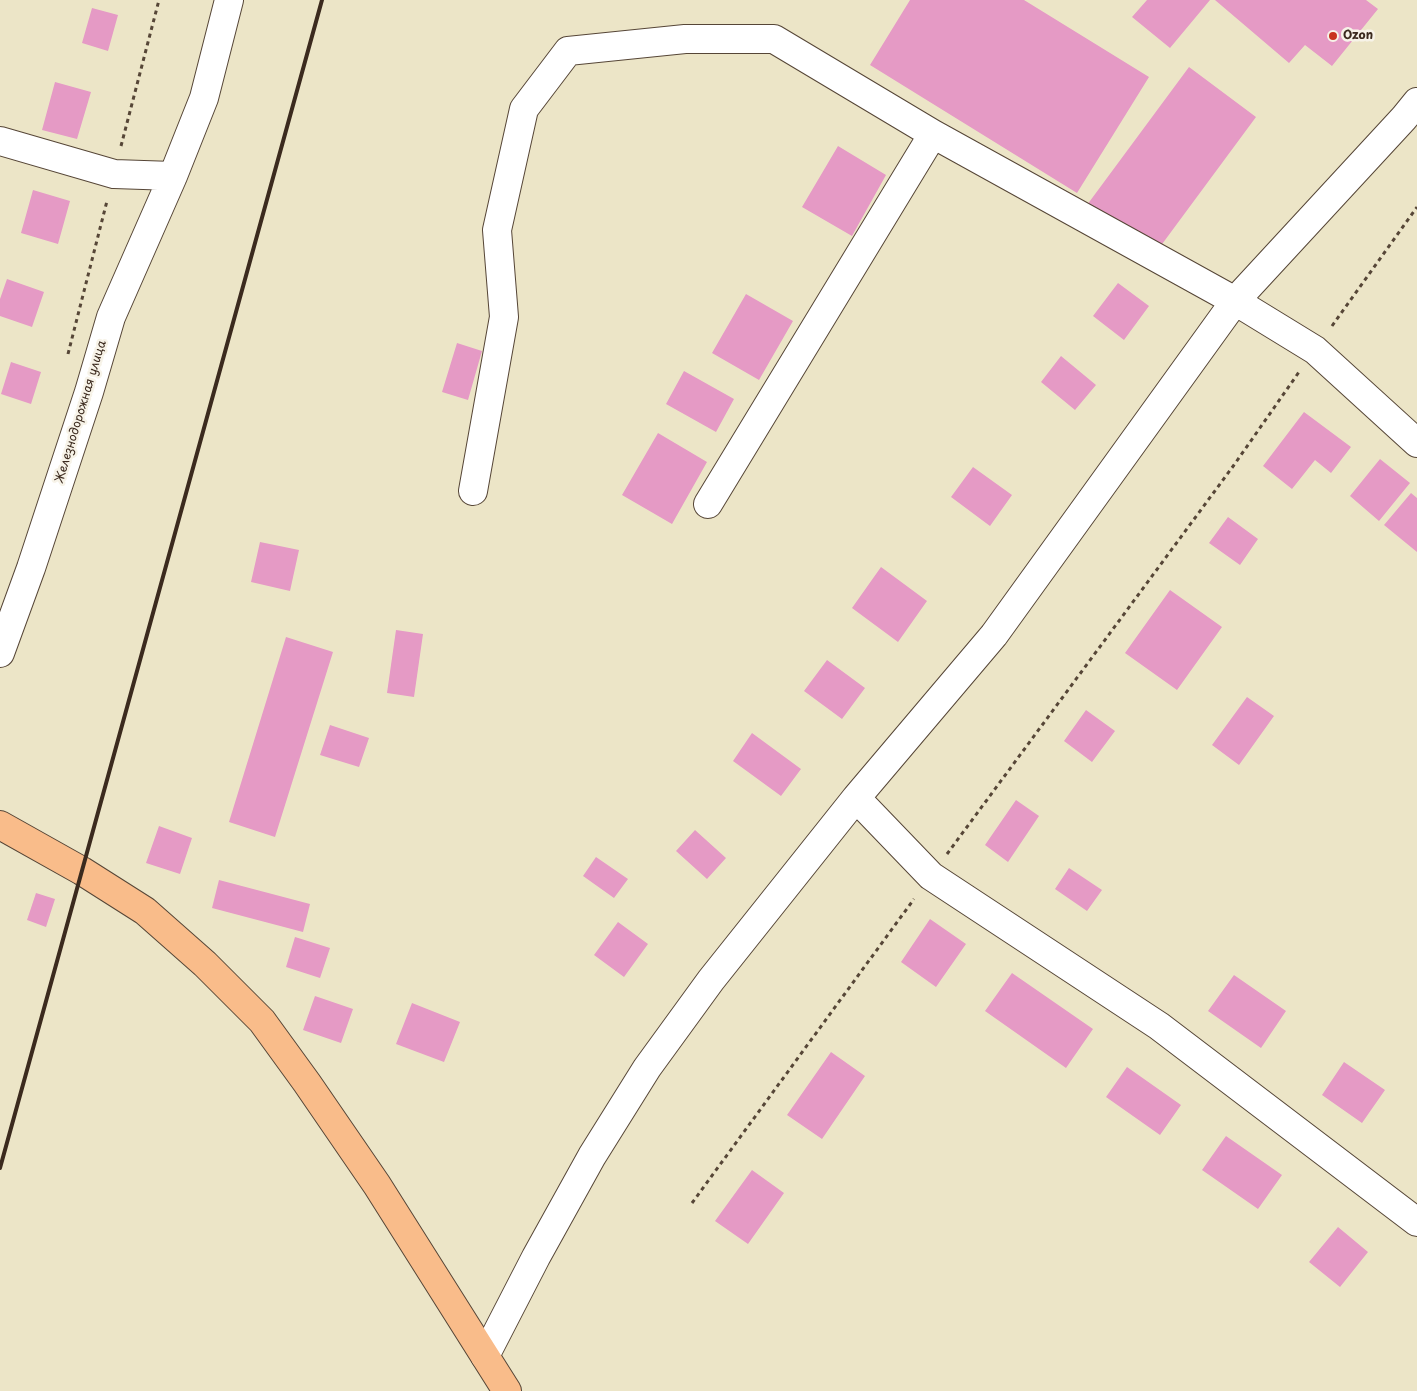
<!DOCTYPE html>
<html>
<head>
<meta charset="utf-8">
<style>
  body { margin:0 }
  canvas { display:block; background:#ece5c7 }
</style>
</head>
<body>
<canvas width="1417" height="1391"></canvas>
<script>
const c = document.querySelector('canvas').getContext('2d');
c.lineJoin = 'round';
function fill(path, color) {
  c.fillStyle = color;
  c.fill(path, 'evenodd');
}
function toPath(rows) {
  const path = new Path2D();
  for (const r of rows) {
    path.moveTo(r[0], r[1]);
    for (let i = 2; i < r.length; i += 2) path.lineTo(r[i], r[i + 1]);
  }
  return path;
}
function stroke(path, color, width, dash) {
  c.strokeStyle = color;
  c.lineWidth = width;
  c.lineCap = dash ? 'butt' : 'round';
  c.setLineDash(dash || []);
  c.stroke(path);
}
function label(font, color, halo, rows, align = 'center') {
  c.font = font + ' "Playpen Sans",sans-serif';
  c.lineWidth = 5;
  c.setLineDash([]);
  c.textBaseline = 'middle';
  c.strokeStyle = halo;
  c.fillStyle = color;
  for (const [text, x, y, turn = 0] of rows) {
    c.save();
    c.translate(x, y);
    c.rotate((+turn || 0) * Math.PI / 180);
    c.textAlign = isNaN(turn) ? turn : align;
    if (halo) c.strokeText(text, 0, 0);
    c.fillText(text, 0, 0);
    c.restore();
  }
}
fill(toPath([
  [910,0,1024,0,1149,77,1077,193,870,65],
  [1147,0,1210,0,1170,48,1132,17],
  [1215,0,1366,0,1378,9,1332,66,1305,45,1289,63],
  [92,8,118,15,108,51,82,43],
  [1189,67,1256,117,1154,255,1087,205],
  [55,82,91,92,77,139,42,130],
  [838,146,886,175,852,236,802,207],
  [33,190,70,201,58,244,21,233],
  [7,279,44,292,32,327,0,316,0,299],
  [1118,283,1149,306,1124,340,1093,316],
  [746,294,793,321,759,380,712,353],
  [457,343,482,351,468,400,442,392],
  [1061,356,1096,385,1075,410,1041,382],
  [11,362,41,372,31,404,1,394],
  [684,371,734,399,716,432,666,404],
  [1304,412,1351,447,1331,473,1315,460,1292,489,1263,466],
  [658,433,707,462,672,524,622,495],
  [1380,459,1410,483,1379,521,1350,496],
  [973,467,1012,495,990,526,951,497],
  [1411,493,1417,498,1417,552,1384,525],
  [1228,517,1258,539,1240,565,1209,543],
  [260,542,299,550,290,591,251,582],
  [881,567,927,601,898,642,852,608],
  [1170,590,1222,627,1177,690,1125,653],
  [396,630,423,634,414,697,387,693],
  [286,637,333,652,275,837,229,822],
  [827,660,865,688,842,719,804,691],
  [1247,697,1274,716,1239,765,1212,745],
  [1086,710,1115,731,1092,762,1064,741],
  [330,725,369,738,359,767,320,755],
  [752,733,801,769,781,796,733,761],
  [1016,800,1039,816,1008,862,985,845],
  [159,826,192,838,180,874,146,863],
  [695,830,726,858,707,879,676,851],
  [596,857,628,879,614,898,583,876],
  [1069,868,1102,890,1087,911,1055,889],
  [219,880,310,904,303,932,212,908],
  [36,893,55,899,46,927,27,920],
  [930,919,966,944,936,987,901,962],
  [618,922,648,944,624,977,594,955],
  [295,937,330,948,320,978,286,967],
  [1012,973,1093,1029,1066,1068,985,1011],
  [1234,975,1286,1011,1261,1048,1208,1011],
  [315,996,353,1009,341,1043,303,1030],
  [412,1003,460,1022,444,1062,396,1044],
  [831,1052,865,1076,822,1139,787,1115],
  [1344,1062,1385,1090,1362,1123,1322,1095],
  [1127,1067,1181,1105,1160,1135,1106,1097],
  [1226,1136,1282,1175,1258,1209,1202,1170],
  [752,1170,784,1193,748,1244,715,1221],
  [1338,1227,1368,1252,1340,1287,1309,1262]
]), '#e59ac5');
const minor = toPath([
  [0,141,114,174,173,176],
  [473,491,504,317,497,230,524,109,568,51,685,39,774,39,933,134],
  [708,504,933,134,1235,301,1315,350,1417,443],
  [0,653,31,568,89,392,111,317,173,176,204,98,229,0],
  [856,798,931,876,1159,1026,1417,1222],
  [485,1356,536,1257,592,1156,647,1068,711,980,856,798,994,635,1235,301,1404,118,1417,102]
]);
const major = toPath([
  [0,825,82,871,145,911,205,964,262,1021,307,1083,377,1185,507,1391]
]);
stroke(minor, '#564637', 30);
stroke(major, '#564637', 30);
stroke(toPath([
  [121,146,159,0],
  [1332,326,1417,207],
  [68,354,107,201],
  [947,854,1234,465,1299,372],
  [692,1203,914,899]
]), '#564637', 3, [4, 4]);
stroke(minor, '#fff', 28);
stroke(major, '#f9bc8a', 28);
stroke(toPath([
  [0,1168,322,0]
]), '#3b2a1e', 4);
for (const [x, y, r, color] of [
  [1333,36,5,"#c8321e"]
]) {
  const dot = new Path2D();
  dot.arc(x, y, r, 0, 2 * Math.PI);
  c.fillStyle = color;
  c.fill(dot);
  stroke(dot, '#f7f3e8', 2);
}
label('bold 12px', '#3b2a1e', '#f7f3e8', [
  ["Ozon",1343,36]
], 'left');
label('12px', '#3b2a1e', '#f7f3e8', [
  ["Железнодорожная улица",81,412,-73]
]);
</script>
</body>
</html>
